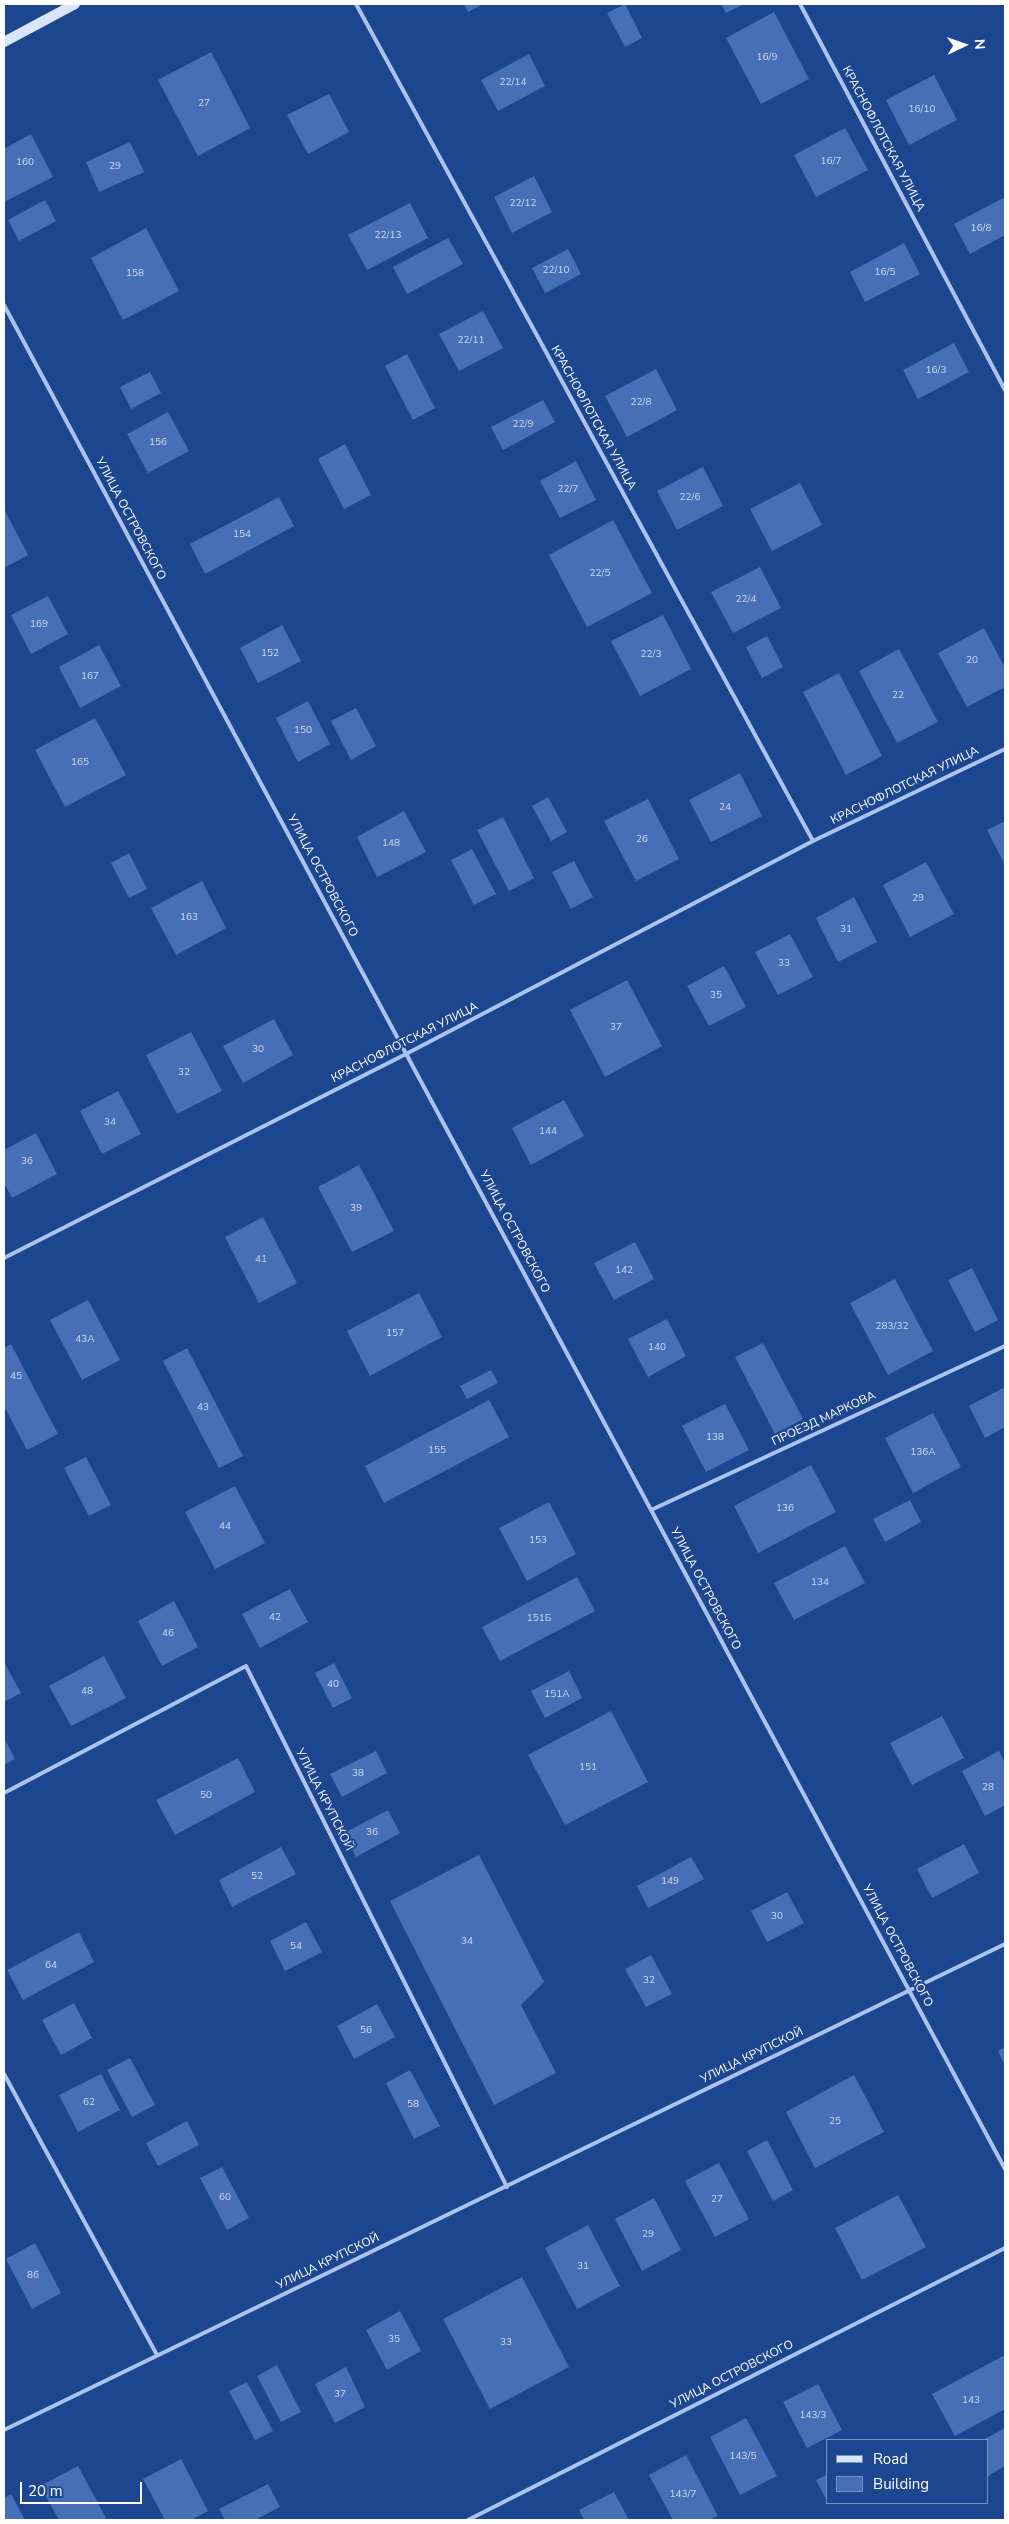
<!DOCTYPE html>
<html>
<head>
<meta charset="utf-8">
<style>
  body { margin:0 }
  #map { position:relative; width:1009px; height:2524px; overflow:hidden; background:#1d4690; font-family:"Nunito Sans",sans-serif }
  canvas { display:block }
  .frame { position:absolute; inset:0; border:5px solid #fff; pointer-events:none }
  .legend { position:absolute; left:826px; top:2439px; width:162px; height:65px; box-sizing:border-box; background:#1d4690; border:1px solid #7790bc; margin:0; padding:6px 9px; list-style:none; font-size:15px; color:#fff }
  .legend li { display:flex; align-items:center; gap:10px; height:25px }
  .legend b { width:25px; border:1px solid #7790bc }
  .north { position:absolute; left:939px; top:20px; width:50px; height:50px; -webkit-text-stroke:4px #1d4690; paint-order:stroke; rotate:87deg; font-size:14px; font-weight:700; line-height:20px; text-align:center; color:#fff }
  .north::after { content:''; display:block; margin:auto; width:18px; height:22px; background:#fff; clip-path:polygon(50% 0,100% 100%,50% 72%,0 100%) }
  .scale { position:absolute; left:20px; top:2482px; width:122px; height:22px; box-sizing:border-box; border:2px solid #fff; border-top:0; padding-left:6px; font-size:15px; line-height:18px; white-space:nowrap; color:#fff; -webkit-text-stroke:4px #1d4690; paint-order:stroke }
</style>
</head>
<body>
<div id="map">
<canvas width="1009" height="2524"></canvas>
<div class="frame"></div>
<ul class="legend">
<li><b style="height:6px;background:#d9e5fa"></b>Road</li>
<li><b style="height:14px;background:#466fb7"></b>Building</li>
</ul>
<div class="north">N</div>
<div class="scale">20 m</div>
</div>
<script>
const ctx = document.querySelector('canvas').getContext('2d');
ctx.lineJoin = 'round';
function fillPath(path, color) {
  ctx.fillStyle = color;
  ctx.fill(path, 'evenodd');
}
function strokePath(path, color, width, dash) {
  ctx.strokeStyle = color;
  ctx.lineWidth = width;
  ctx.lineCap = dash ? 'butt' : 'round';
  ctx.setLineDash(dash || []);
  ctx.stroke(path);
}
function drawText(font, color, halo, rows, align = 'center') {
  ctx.font = font + ' "Nunito Sans",sans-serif';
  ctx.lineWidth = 4;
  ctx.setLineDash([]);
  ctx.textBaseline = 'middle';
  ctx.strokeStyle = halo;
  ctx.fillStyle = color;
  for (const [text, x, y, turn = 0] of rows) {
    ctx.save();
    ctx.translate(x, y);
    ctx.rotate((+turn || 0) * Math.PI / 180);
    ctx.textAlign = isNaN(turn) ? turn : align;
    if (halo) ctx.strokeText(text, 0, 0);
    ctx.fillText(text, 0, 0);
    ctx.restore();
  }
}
fillPath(new Path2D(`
  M 464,4 L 484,4 L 468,12 Z
  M 625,4 L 642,38 L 625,47 L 607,13 Z
  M 721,4 L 744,4 L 726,13 Z
  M 774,12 L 809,79 L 761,104 L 726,38 Z
  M 211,52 L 250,128 L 198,156 L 158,80 Z
  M 529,54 L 545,86 L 498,111 L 481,80 Z
  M 934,75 L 957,120 L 909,145 L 886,100 Z
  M 329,94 L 349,132 L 308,154 L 287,115 Z
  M 845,128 L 868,170 L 816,197 L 794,155 Z
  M 31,134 L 53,177 L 4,202 L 4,149 Z
  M 130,142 L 144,172 L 99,192 L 86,162 Z
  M 534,176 L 552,212 L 512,233 L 494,197 Z
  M 1005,197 L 1005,235 L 970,254 L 954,224 Z
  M 45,200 L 56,221 L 19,241 L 8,220 Z
  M 410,203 L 428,238 L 367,270 L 348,235 Z
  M 146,228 L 179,291 L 123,320 L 91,258 Z
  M 448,238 L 463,264 L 407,294 L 393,267 Z
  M 904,243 L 920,274 L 865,302 L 850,272 Z
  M 568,249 L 581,274 L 545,293 L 532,268 Z
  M 483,311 L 503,348 L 459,371 L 439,334 Z
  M 954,343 L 969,372 L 918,399 L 903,370 Z
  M 407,354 L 435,408 L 413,420 L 385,366 Z
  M 656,369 L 677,410 L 627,437 L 605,396 Z
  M 150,372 L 161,393 L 131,409 L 120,387 Z
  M 543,400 L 555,422 L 503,450 L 491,427 Z
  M 168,412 L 189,451 L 148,473 L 127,434 Z
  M 345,444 L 371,495 L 344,509 L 318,459 Z
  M 576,461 L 596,500 L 560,518 L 540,481 Z
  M 703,467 L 723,506 L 677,530 L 657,491 Z
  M 800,483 L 822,525 L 772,551 L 750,509 Z
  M 279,497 L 294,526 L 205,574 L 190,544 Z
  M 4,509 L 28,555 L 4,568 Z
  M 613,520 L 652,593 L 587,627 L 549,555 Z
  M 760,567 L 781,608 L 733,633 L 711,592 Z
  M 48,596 L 68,634 L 31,654 L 11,615 Z
  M 663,615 L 691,669 L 640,696 L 611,641 Z
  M 282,625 L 301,661 L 258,683 L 240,648 Z
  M 984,628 L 1005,668 L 1005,687 L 967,707 L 938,653 Z
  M 767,636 L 783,667 L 762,678 L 746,647 Z
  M 99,645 L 121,686 L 80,708 L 59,667 Z
  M 899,649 L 938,722 L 897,743 L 859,671 Z
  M 839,673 L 882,756 L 846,775 L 803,692 Z
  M 308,701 L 330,744 L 298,762 L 276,718 Z
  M 356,708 L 376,746 L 351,760 L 331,721 Z
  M 95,718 L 126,775 L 65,807 L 35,750 Z
  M 740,773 L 762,816 L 711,842 L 689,800 Z
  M 548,797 L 567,832 L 551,841 L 532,806 Z
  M 648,799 L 679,859 L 636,881 L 604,821 Z
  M 404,811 L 426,852 L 377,877 L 357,837 Z
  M 503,817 L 534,878 L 509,891 L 477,830 Z
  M 1005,821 L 1005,865 L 987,830 Z
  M 472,849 L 496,894 L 474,905 L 451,860 Z
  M 129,853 L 147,889 L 129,898 L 111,863 Z
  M 574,861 L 593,897 L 571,909 L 552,872 Z
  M 926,862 L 954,914 L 910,937 L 883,885 Z
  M 202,881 L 226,928 L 176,955 L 151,908 Z
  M 854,897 L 877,942 L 838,962 L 816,918 Z
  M 790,934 L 813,977 L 778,995 L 755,952 Z
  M 724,966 L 746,1007 L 709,1026 L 687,986 Z
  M 627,980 L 662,1046 L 605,1077 L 570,1010 Z
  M 274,1019 L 293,1055 L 243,1083 L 223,1046 Z
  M 191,1032 L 222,1091 L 177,1114 L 146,1055 Z
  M 118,1091 L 141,1134 L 102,1154 L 80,1111 Z
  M 564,1100 L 584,1136 L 531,1165 L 512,1128 Z
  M 36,1133 L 57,1174 L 12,1198 L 4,1183 L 4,1150 Z
  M 359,1165 L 394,1231 L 352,1252 L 318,1187 Z
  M 263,1217 L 297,1283 L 259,1303 L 225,1237 Z
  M 635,1242 L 654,1279 L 614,1300 L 594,1263 Z
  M 972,1268 L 998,1320 L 975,1332 L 948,1280 Z
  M 895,1279 L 933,1351 L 888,1375 L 850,1303 Z
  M 419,1293 L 442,1337 L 370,1376 L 347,1331 Z
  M 88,1300 L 120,1360 L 82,1380 L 50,1320 Z
  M 667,1319 L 686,1356 L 648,1377 L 628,1339 Z
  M 763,1343 L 803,1419 L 775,1434 L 735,1357 Z
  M 11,1344 L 58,1434 L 27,1450 L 4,1406 L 4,1348 Z
  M 187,1348 L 243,1456 L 219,1468 L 163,1361 Z
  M 491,1370 L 498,1383 L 467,1399 L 460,1386 Z
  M 1005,1387 L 1005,1427 L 985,1438 L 969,1406 Z
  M 489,1400 L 509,1437 L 384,1503 L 365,1466 Z
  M 725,1404 L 749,1450 L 706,1472 L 682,1426 Z
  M 933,1413 L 961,1467 L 913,1493 L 885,1438 Z
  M 86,1457 L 111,1505 L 89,1516 L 64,1468 Z
  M 811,1465 L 836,1512 L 758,1553 L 734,1506 Z
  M 235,1486 L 265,1543 L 215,1569 L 185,1512 Z
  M 910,1500 L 921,1522 L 885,1542 L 873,1519 Z
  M 549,1502 L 576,1554 L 527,1581 L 499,1528 Z
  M 845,1546 L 865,1583 L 794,1620 L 774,1583 Z
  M 577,1577 L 595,1611 L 500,1661 L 482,1627 Z
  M 290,1589 L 308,1622 L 260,1648 L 242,1614 Z
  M 174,1601 L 198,1647 L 162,1666 L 138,1621 Z
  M 104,1656 L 126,1698 L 71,1726 L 49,1686 Z
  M 4,1662 L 21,1693 L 4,1702 Z
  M 334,1663 L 352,1698 L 333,1708 L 315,1673 Z
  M 569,1671 L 582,1698 L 545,1718 L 531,1691 Z
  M 611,1711 L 648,1782 L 565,1825 L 528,1755 Z
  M 942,1716 L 964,1758 L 912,1785 L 890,1743 Z
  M 4,1738 L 15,1759 L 4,1765 Z
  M 376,1751 L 387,1773 L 342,1797 L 330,1774 Z
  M 999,1751 L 1005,1763 L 1005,1805 L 985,1816 L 962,1771 Z
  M 238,1758 L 255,1792 L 175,1835 L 156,1800 Z
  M 388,1810 L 400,1833 L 356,1857 L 344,1833 Z
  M 964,1844 L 979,1873 L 932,1898 L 917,1869 Z
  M 281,1847 L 296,1874 L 232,1907 L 219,1880 Z
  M 479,1855 L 544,1982 L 521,2005 L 556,2073 L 494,2105 L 390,1901 Z
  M 691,1857 L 704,1879 L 648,1908 L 637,1886 Z
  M 787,1892 L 804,1923 L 767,1942 L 751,1911 Z
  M 306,1922 L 322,1952 L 285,1971 L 270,1941 Z
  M 79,1932 L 94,1962 L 23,2000 L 7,1970 Z
  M 651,1955 L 672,1994 L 646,2007 L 625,1969 Z
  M 74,2003 L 92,2038 L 61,2055 L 42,2020 Z
  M 377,2004 L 395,2037 L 354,2059 L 337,2026 Z
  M 1005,2047 L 1005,2066 L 998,2051 Z
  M 130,2058 L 155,2105 L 132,2117 L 107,2070 Z
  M 410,2070 L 440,2126 L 414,2139 L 386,2083 Z
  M 101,2074 L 120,2110 L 78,2132 L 59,2095 Z
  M 854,2075 L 884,2132 L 815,2168 L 786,2112 Z
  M 187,2121 L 199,2145 L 158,2166 L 146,2143 Z
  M 767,2140 L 793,2190 L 773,2201 L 747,2151 Z
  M 719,2163 L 749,2219 L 715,2237 L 685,2181 Z
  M 222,2167 L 249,2218 L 227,2230 L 200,2178 Z
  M 898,2195 L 926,2247 L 862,2280 L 835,2228 Z
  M 654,2198 L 681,2250 L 642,2271 L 615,2219 Z
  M 588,2225 L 620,2286 L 577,2309 L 545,2248 Z
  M 35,2243 L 61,2293 L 32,2309 L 6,2259 Z
  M 522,2277 L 569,2367 L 490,2409 L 443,2319 Z
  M 400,2311 L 421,2351 L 387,2370 L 366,2330 Z
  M 1005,2355 L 1005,2409 L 955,2436 L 932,2394 Z
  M 277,2365 L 301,2412 L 281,2422 L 257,2376 Z
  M 346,2367 L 365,2407 L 335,2423 L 315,2384 Z
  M 247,2382 L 273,2431 L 255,2440 L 229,2391 Z
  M 818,2384 L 842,2430 L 807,2448 L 783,2402 Z
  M 746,2418 L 777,2476 L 740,2495 L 710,2437 Z
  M 1005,2428 L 1005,2466 L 988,2476 L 988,2440 L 983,2440 Z
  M 686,2455 L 718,2516 L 709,2520 L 673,2520 L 649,2475 Z
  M 181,2459 L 208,2511 L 191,2520 L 165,2520 L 143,2479 Z
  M 78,2466 L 106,2518 L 102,2520 L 59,2520 L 40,2486 Z
  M 828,2474 L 828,2503 L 816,2480 Z
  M 268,2484 L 280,2507 L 255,2520 L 225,2520 L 219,2509 Z
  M 614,2492 L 629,2520 L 584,2520 L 579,2510 Z
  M 11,2494 L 25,2520 L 4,2520 L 4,2498 Z`), '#466fb7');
strokePath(new Path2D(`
  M 356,4 L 813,841
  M 800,4 L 1005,390
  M 4,305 L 1005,2169
  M 4,1258 L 406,1054 L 813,841 L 1005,749
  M 651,1510 L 1005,1346
  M 4,1793 L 246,1666 L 507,2187
  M 4,2074 L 157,2355
  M 4,2430 L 1005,1944
  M 468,2520 L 1005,2248`), '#acc4ed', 4);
strokePath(new Path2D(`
  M 4,42 L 75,4`), '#d9e5fa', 10);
drawText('10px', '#d1dbed', null, [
  ["16/9",767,58],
  ["22/14",513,83],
  ["27",204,104],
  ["16/10",922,110],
  ["16/7",831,162],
  ["160",25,163],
  ["29",115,167],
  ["22/12",523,204],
  ["16/8",981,229],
  ["22/13",388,236],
  ["22/10",556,271],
  ["16/5",885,273],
  ["158",135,274],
  ["22/11",471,341],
  ["16/3",936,371],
  ["22/8",641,403],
  ["22/9",523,425],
  ["156",158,443],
  ["22/7",568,490],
  ["22/6",690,498],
  ["154",242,535],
  ["22/5",600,574],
  ["22/4",746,600],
  ["169",39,625],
  ["152",270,654],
  ["22/3",651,655],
  ["20",972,661],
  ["167",90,677],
  ["22",898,696],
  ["150",303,731],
  ["165",80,763],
  ["24",725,808],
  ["26",642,840],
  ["148",391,844],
  ["29",918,899],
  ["163",189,918],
  ["31",846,930],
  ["33",784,964],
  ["35",716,996],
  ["37",616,1028],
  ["30",258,1050],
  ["32",184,1073],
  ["34",110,1123],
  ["144",548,1132],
  ["36",27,1162],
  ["39",356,1209],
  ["41",261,1260],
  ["142",624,1271],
  ["283/32",892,1327],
  ["157",395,1334],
  ["43А",85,1340],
  ["140",657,1348],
  ["45",16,1377],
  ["43",203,1408],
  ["138",715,1438],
  ["155",437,1451],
  ["136А",923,1453],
  ["136",785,1509],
  ["44",225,1527],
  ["153",538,1541],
  ["134",820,1583],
  ["42",275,1618],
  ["151Б",539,1619],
  ["46",168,1634],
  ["40",333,1685],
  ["48",87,1692],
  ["151А",557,1695],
  ["151",588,1768],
  ["38",358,1774],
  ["28",988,1788],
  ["50",206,1796],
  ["36",372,1833],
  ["52",257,1877],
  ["149",670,1882],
  ["30",777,1917],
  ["34",467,1942],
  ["54",296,1947],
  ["64",51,1966],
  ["32",649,1981],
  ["56",366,2031],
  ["62",89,2103],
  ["58",413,2105],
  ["25",835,2122],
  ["60",225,2198],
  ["27",717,2200],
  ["29",648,2235],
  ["31",583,2267],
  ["86",33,2276],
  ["35",394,2340],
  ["33",506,2343],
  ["37",340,2395],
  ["143",971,2401],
  ["143/3",813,2416],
  ["143/5",743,2457],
  ["143/7",683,2495]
]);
drawText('12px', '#fff', '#1d4690', [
  ["КРАСНОФЛОТСКАЯ УЛИЦА",883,139,62],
  ["КРАСНОФЛОТСКАЯ УЛИЦА",593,418,61],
  ["УЛИЦА ОСТРОВСКОГО",130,519,62],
  ["КРАСНОФЛОТСКАЯ УЛИЦА",905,786,-26],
  ["УЛИЦА ОСТРОВСКОГО",322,876,62],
  ["КРАСНОФЛОТСКАЯ УЛИЦА",405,1043,-27],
  ["УЛИЦА ОСТРОВСКОГО",514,1232,62],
  ["ПРОЕЗД МАРКОВА",824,1419,-25],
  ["УЛИЦА ОСТРОВСКОГО",705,1589,62],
  ["УЛИЦА КРУПСКОЙ",324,1800,63],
  ["УЛИЦА ОСТРОВСКОГО",897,1946,62],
  ["УЛИЦА КРУПСКОЙ",752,2056,-26],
  ["УЛИЦА КРУПСКОЙ",328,2262,-26],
  ["УЛИЦА ОСТРОВСКОГО",732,2375,-27]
]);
</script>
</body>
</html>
